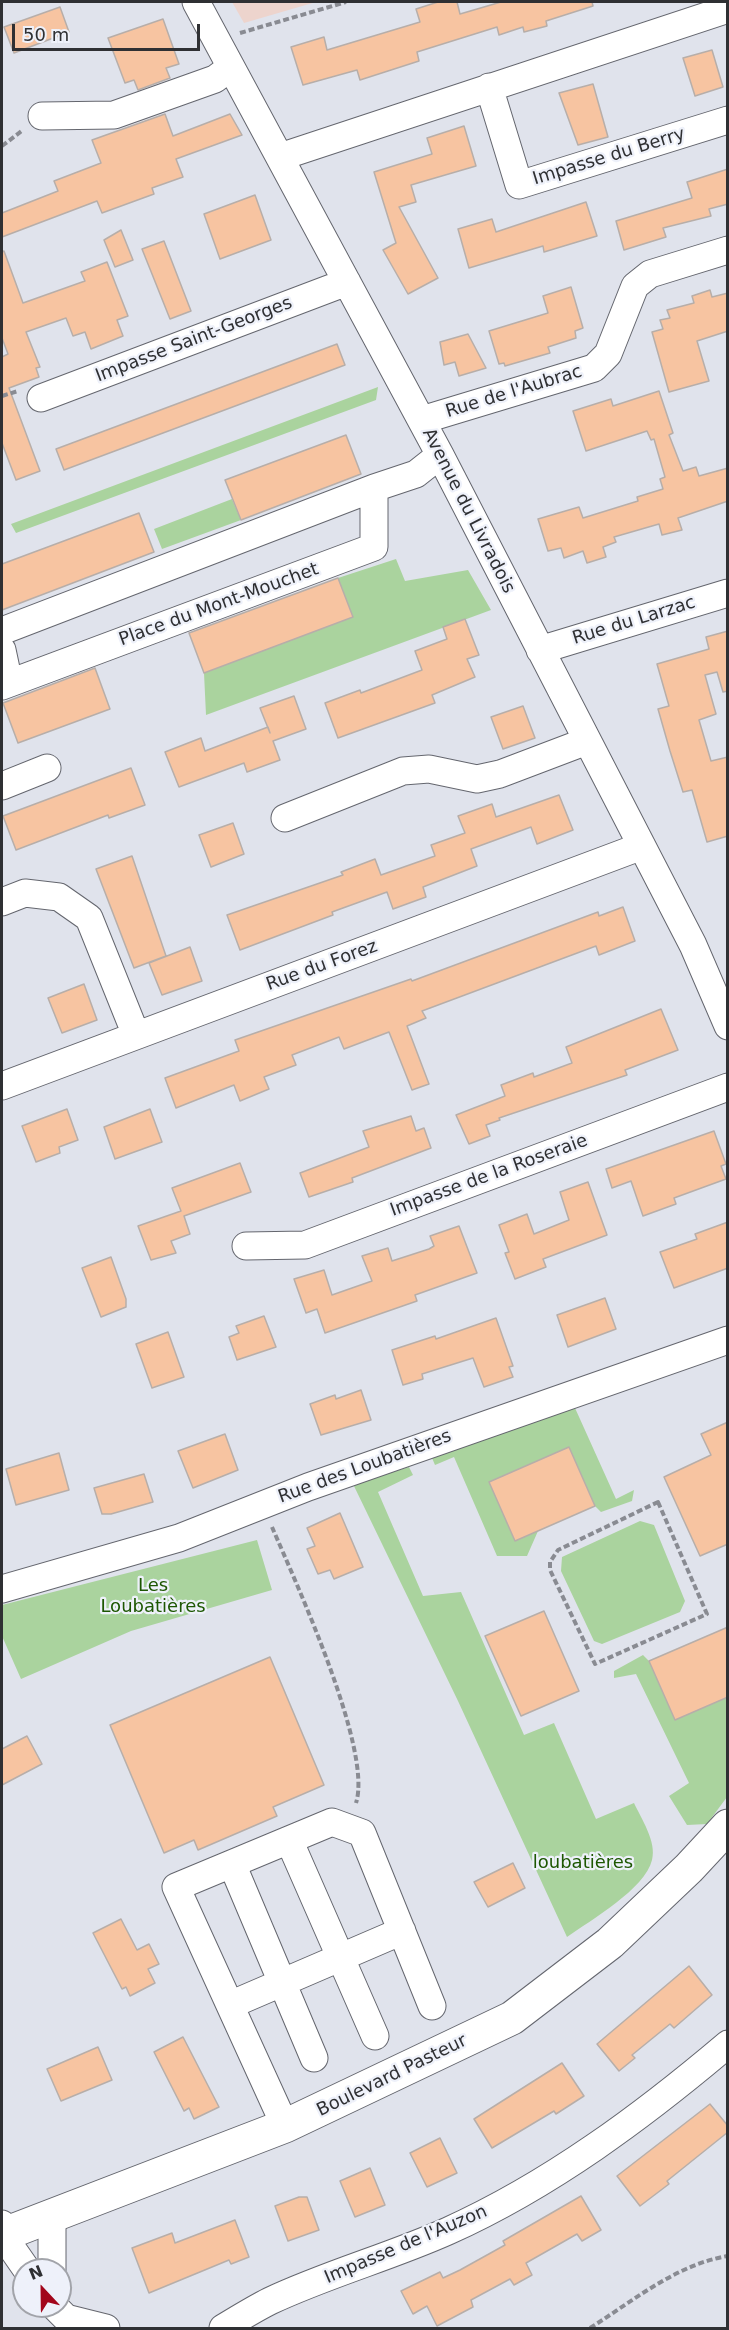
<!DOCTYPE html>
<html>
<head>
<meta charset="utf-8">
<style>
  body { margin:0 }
  #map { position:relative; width:729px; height:2330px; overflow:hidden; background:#e0e3ec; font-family:"DejaVu Sans",sans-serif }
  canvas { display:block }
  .frame { position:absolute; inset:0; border:3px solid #2f3033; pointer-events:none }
  .north { position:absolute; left:12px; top:2258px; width:60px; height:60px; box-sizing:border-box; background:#eef1fa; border:2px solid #a2a4aa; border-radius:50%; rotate:338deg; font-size:16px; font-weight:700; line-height:24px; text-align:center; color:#2f3033 }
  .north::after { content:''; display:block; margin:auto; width:21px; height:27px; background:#a2061b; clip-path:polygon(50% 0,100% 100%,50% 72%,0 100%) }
  .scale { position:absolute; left:12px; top:24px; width:188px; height:27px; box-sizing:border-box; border:3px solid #2f3033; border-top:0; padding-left:8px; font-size:18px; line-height:21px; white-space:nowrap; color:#2f3033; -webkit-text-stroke:4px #eef1fa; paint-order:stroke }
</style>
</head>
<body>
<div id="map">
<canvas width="729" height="2330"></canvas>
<div class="frame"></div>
<div class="north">N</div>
<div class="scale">50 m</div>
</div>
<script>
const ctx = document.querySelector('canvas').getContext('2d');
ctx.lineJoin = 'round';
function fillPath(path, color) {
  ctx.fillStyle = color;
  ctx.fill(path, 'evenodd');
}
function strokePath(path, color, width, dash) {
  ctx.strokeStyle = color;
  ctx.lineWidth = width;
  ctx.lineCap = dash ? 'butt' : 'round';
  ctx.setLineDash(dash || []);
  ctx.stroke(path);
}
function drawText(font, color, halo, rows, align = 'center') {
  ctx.font = font + ' "DejaVu Sans",sans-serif';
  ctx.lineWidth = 4.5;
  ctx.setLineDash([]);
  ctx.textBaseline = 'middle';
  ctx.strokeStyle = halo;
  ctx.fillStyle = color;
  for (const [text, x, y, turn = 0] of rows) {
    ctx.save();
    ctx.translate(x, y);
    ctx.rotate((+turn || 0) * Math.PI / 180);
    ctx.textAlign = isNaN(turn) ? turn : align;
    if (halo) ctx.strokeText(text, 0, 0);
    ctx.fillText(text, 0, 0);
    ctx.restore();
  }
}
fillPath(new Path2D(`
  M 232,2 L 316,2 L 244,23 Z`), '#edd4cd');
fillPath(new Path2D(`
  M 378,387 L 376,400 L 16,533 L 11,524 Z
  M 232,499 L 241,520 L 162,549 L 154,529 Z
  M 396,559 L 405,581 L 468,570 L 491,610 L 206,715 L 204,673 L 353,617 L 338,578 Z
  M 575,1408 L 616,1499 L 634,1490 L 632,1501 L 601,1512 L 595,1506 L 569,1447 L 560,1451 L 490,1482 L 515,1541 L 538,1531 L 527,1556 L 497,1556 L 454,1457 L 435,1465 L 432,1458 Z
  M 409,1467 L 413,1475 L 378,1492 L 423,1596 L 461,1592 L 524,1735 L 554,1723 L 596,1819 L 634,1803 C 641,1818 657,1842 652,1860 C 645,1889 591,1920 567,1937 L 458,1701 L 353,1484 Z
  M 640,1521 L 654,1525 L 685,1601 L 680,1612 L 602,1644 L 594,1641 L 561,1571 L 562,1557 Z
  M 257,1540 L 272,1590 L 131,1631 L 21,1679 L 2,1636 L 2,1605 Z
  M 643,1655 L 649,1661 L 675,1720 L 727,1697 L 727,1797 L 707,1824 L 687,1825 L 669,1796 L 689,1783 L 636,1674 L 614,1678 L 614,1671 Z`), '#aad39e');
const building = new Path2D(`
  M 438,2 L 457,2 L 460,14 L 501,2 L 592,2 L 593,6 L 546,21 L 547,26 L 524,32 L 523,27 L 499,35 L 497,27 L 417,52 L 419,61 L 360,80 L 357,70 L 303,85 L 291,47 L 324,37 L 327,50 L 420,22 L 416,9 Z
  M 60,7 L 69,32 L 14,53 L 4,27 Z
  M 163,19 L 179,64 L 166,68 L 170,78 L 138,90 L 134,80 L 125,83 L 108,38 Z
  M 712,50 L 723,87 L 695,96 L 683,58 Z
  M 593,84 L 608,137 L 578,145 L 559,93 Z
  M 165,114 L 173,136 L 230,114 L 242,135 L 176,159 L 183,177 L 152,188 L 154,194 L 102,213 L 97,201 L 2,237 L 2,213 L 58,191 L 54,181 L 101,163 L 92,140 Z
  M 464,126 L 476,166 L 411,185 L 416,202 L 399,207 L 438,278 L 408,294 L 383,250 L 396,243 L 374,172 L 432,154 L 427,138 Z
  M 728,169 L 728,204 L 709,209 L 711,216 L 663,228 L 666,237 L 624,250 L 616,221 L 692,198 L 687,182 Z
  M 255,195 L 271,240 L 220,259 L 204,214 Z
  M 586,202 L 597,236 L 544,252 L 543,246 L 469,268 L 458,229 L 492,219 L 496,232 Z
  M 121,230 L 133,260 L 115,267 L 104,240 Z
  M 164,241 L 191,311 L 170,319 L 142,249 Z
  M 4,251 L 23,303 L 85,281 L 81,272 L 107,262 L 128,316 L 117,320 L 123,336 L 91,349 L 85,332 L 73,336 L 66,318 L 26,332 L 40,367 L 36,368 L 39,377 L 9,388 L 40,471 L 16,480 L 2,443 L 2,357 L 8,354 L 2,338 L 2,252 Z
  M 571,287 L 583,328 L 575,331 L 576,338 L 548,347 L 550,353 L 505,366 L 504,363 L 499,364 L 489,331 L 548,313 L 543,296 Z
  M 710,290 L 712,297 L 728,293 L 728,331 L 697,341 L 709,381 L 669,392 L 652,332 L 663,329 L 660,320 L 670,318 L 667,310 L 694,303 L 692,296 Z
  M 468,334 L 486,368 L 459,376 L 455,362 L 444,365 L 440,342 Z
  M 337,344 L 345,365 L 64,470 L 56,449 Z
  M 659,391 L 673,433 L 669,435 L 683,471 L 696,467 L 699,476 L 728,468 L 728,501 L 678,518 L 682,530 L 662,535 L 659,524 L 614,537 L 616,542 L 603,547 L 606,557 L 587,563 L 583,551 L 564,558 L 561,548 L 548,551 L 538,519 L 579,507 L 583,518 L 638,501 L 637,497 L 663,489 L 660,479 L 665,477 L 654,439 L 651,440 L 647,431 L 586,451 L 573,411 L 611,399 L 613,406 Z
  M 346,435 L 361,474 L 241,520 L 225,480 Z
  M 139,513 L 154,552 L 2,610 L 2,564 Z
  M 338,578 L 353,617 L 204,673 L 189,633 Z
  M 465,619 L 479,655 L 467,659 L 475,677 L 432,695 L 435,703 L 338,738 L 325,703 L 360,690 L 361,693 L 422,670 L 415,651 L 447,639 L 443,627 Z
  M 728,631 L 728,691 L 723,692 L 717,672 L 705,675 L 716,714 L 699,720 L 711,761 L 728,757 L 728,836 L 707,842 L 692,790 L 683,792 L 670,751 L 658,709 L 669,706 L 657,664 L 709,649 L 706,637 Z
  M 95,668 L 110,709 L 18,743 L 3,703 Z
  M 294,696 L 306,729 L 273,741 L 280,760 L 247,772 L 244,763 L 179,787 L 165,752 L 201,738 L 205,751 L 268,727 L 270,733 L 260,708 Z
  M 523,706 L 535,738 L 503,749 L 491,717 Z
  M 131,768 L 145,805 L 109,818 L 108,815 L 16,850 L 3,816 Z
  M 559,795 L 573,830 L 537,844 L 531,827 L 471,849 L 477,866 L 423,887 L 426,897 L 393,909 L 387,892 L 332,912 L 333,915 L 240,950 L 227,915 L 343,875 L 341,872 L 375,859 L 381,875 L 435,856 L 431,845 L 465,833 L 458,816 L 492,804 L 496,817 Z
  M 233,823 L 244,854 L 211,867 L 199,835 Z
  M 132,856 L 166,956 L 134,968 L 96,869 Z
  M 623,907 L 635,941 L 599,955 L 596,946 L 422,1011 L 426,1018 L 407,1026 L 429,1084 L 412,1090 L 389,1032 L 344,1049 L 339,1037 L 292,1055 L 296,1065 L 264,1077 L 269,1089 L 240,1101 L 234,1085 L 176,1108 L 165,1078 L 239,1051 L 235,1040 L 411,979 L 412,981 L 598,912 L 599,916 Z
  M 190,947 L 202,981 L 162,995 L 149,963 Z
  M 84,984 L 97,1020 L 62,1033 L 48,998 Z
  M 661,1009 L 678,1050 L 625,1070 L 627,1075 L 499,1118 L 500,1120 L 486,1125 L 490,1136 L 469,1144 L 456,1115 L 505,1096 L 501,1085 L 533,1073 L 534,1077 L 572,1063 L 566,1047 Z
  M 67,1109 L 78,1140 L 59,1147 L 60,1153 L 36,1162 L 22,1126 Z
  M 150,1109 L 162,1142 L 115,1159 L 104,1127 Z
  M 411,1116 L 416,1131 L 424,1128 L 431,1148 L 352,1178 L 353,1182 L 309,1197 L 300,1173 L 369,1147 L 363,1131 Z
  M 714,1131 L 726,1164 L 721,1166 L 726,1179 L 674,1198 L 676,1204 L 643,1216 L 631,1181 L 612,1188 L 606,1169 Z
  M 240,1163 L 251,1192 L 184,1216 L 190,1234 L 171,1241 L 176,1253 L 151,1260 L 138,1226 L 181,1211 L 172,1188 Z
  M 588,1182 L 607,1235 L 543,1259 L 546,1267 L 515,1279 L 505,1253 L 509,1252 L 499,1225 L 527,1214 L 534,1234 L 569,1220 L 560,1192 Z
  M 728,1222 L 728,1268 L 674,1288 L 660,1252 L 697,1239 L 695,1234 Z
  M 459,1226 L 477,1273 L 415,1295 L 417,1301 L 325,1333 L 317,1309 L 306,1313 L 294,1279 L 324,1270 L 332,1295 L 372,1281 L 362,1256 L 388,1248 L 392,1261 L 429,1249 L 434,1246 L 430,1236 Z
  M 111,1257 L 126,1299 L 126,1307 L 101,1317 L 82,1268 Z
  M 605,1298 L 616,1329 L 568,1347 L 557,1315 Z
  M 264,1316 L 276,1347 L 237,1360 L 229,1337 L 239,1333 L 236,1326 Z
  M 496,1318 L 513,1366 L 509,1367 L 513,1377 L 484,1387 L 473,1358 L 422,1374 L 423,1379 L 403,1385 L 392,1350 L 435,1336 L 436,1339 Z
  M 168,1332 L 184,1377 L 152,1388 L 136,1344 Z
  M 361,1390 L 371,1420 L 321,1435 L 310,1404 L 335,1395 L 336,1399 Z
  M 728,1422 L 728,1544 L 700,1556 L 664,1477 L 711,1455 L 701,1434 Z
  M 225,1434 L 238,1470 L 193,1488 L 178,1451 Z
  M 569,1447 L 595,1506 L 515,1541 L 489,1482 Z
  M 59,1453 L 69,1490 L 16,1505 L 6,1469 Z
  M 144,1474 L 153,1502 L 111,1514 L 102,1514 L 94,1488 Z
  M 340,1513 L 363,1567 L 334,1579 L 330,1570 L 318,1574 L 307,1549 L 315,1546 L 307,1528 Z
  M 544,1611 L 579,1691 L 521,1716 L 485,1636 Z
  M 728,1627 L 728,1697 L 675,1720 L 649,1661 Z
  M 270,1657 L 324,1785 L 273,1807 L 277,1816 L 198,1850 L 194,1840 L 164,1853 L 110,1725 Z
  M 27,1736 L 42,1764 L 2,1785 L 2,1749 Z
  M 513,1863 L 525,1888 L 488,1907 L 474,1882 Z
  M 121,1919 L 137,1950 L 149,1944 L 159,1964 L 148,1969 L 155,1983 L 130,1996 L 126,1987 L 122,1989 L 93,1933 Z
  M 689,1966 L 712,1995 L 674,2028 L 670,2024 L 632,2055 L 635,2058 L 619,2071 L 597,2044 Z
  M 183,2037 L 219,2107 L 194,2119 L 189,2108 L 184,2111 L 154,2052 Z
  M 98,2047 L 112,2080 L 61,2101 L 47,2069 Z
  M 562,2063 L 584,2096 L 556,2114 L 554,2111 L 492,2148 L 474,2119 Z
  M 710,2104 L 728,2126 L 728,2132 L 667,2181 L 669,2184 L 640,2206 L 617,2176 Z
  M 440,2138 L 457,2173 L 427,2187 L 410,2153 Z
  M 370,2168 L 385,2205 L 355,2217 L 340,2181 Z
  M 581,2196 L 601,2230 L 582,2241 L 577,2234 L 526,2263 L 532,2275 L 514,2285 L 510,2279 L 471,2300 L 473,2307 L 437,2326 L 427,2306 L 413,2314 L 401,2291 L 440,2272 L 443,2278 L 460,2270 L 505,2245 L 503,2241 Z
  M 299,2197 L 307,2197 L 319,2230 L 288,2241 L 275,2206 Z
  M 235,2220 L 249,2257 L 231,2264 L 229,2260 L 149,2293 L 132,2248 L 172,2233 L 175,2243 Z`);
fillPath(building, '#f7c4a1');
strokePath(building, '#b7aea9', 1.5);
const minor = new Path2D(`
  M 196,2 L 440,455 L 693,945 L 728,1026
  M 489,87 L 519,185 L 728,120
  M 42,116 L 114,115 L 215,79 L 231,67
  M 280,157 L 728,9
  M 41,398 L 347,282
  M 422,420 L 594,368 L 608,354 L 635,286 L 650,274 L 728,250
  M 374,488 L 416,474 L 440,455
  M 2,631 L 374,488 L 374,547 L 2,686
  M 2,650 L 9,683
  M 540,650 L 728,593
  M 2,786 L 47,768
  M 285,818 L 403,771 L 429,769 L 477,779 L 500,774 L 587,741
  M 2,902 L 25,893 L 59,897 L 89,918 L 136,1035
  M 2,1086 L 642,846
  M 246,1246 L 305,1245 L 728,1087
  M 2,1589 L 179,1538 L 308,1487 L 728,1340
  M 289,1840 L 375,2036
  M 232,1864 L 314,2058
  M 230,2005 L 402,1931
  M 285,2126 L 176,1887 L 332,1822 L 362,1833 L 432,2006
  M 2,2224 L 11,2247 L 27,2270
  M 52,2270 L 52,2216
  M 54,2306 L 66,2318 L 106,2328
  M 223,2328 C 238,2319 254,2309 270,2301 C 327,2274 390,2257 448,2231 C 550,2185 643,2116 728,2044`);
const major = new Path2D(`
  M 2,2235 L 285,2126 L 512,2018 L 610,1943 L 689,1868 L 728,1826`);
strokePath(minor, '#64666e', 29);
strokePath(major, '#64666e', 35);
strokePath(new Path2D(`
  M 240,33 L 346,2
  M 2,146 L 23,130
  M 2,396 L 18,391
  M 658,1502 L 707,1614 L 595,1664 L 550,1570 L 550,1562 L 558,1550 Z
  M 272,1527 C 296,1583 373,1750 356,1803
  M 590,2328 C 633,2301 677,2264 728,2256`), '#898b92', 4, [6, 3]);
strokePath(minor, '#fff', 27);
strokePath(major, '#fff', 33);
drawText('18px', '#2f3033', '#eef1fa', [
  ["Impasse du Berry",609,157,-17],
  ["Impasse Saint-Georges",194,340,-21],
  ["Rue de l'Aubrac",514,392,-17],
  ["Avenue du Livradois",468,511,63],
  ["Place du Mont-Mouchet",219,605,-20],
  ["Rue du Larzac",634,621,-17],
  ["Rue du Forez",322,966,-20],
  ["Impasse de la Roseraie",489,1176,-20],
  ["Rue des Loubatières",365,1467,-20],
  ["Boulevard Pasteur",392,2076,-26],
  ["Impasse de l'Auzon",406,2245,-23]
]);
drawText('18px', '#1d5702', '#eef1fa', [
  ["Les",153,1586],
  ["Loubatières",153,1607],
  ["loubatières",583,1863]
]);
</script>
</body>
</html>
